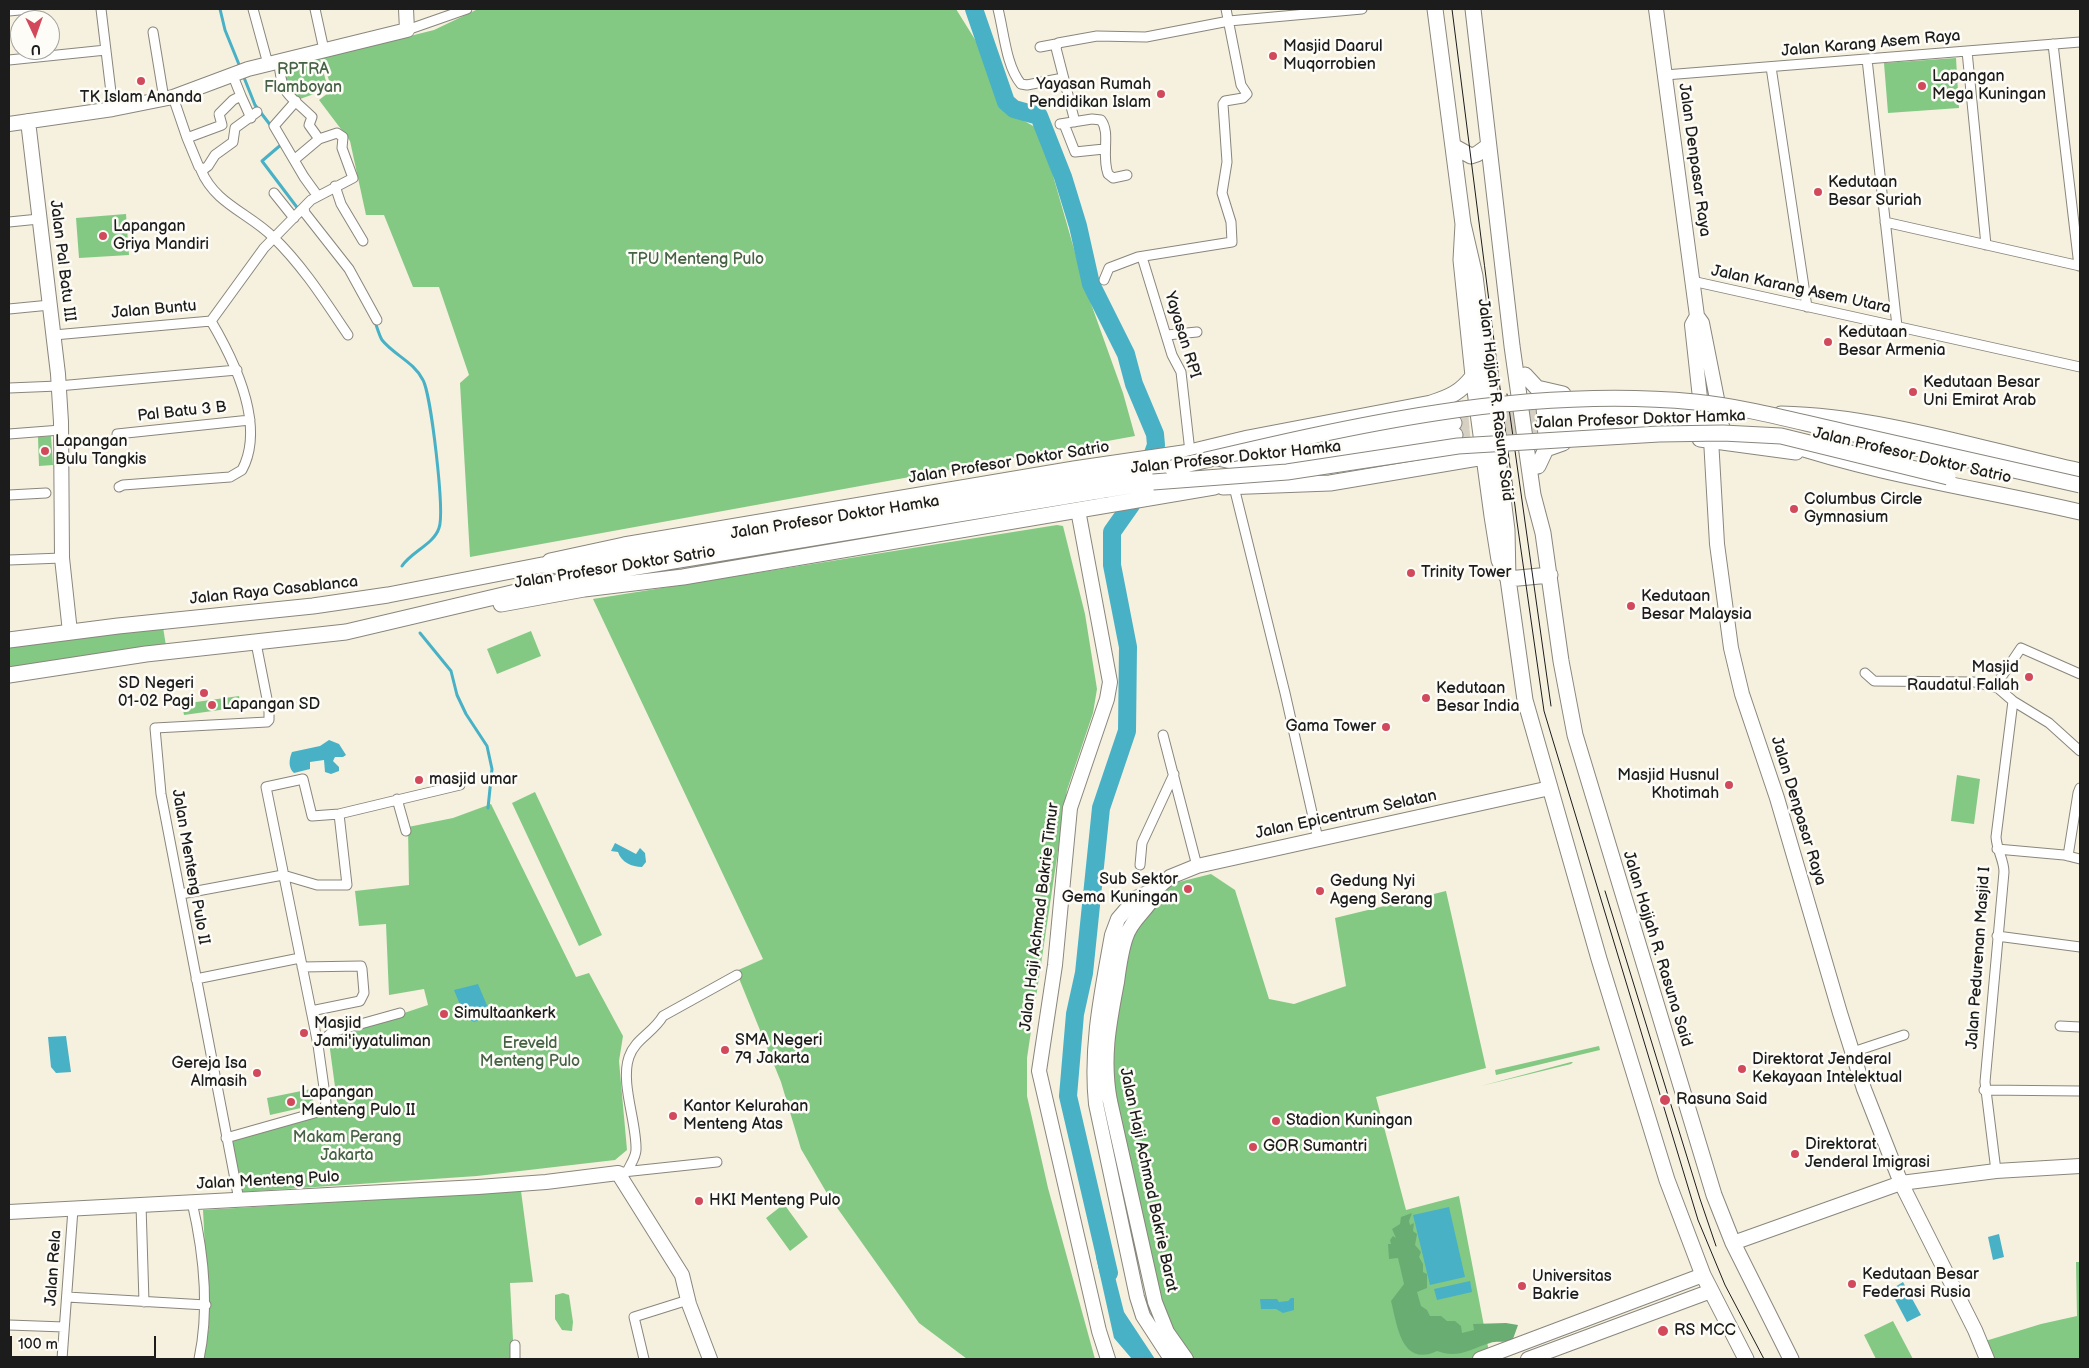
<!DOCTYPE html>
<html>
<head>
<meta charset="utf-8">
<style>
  body { margin:0 }
  #map { position:relative; width:2089px; height:1368px; overflow:hidden; background:#f6f0de; font-family:"Balsamiq Sans",sans-serif }
  canvas { display:block }
  .frame { position:absolute; inset:0; border:10px solid #1c1c1c; pointer-events:none }
  .north { position:absolute; left:10px; top:10px; width:50px; height:50px; box-sizing:border-box; background:#fdfcf7; border:1px solid #a3a29f; border-radius:50%; rotate:177deg; font-size:14px; font-weight:700; line-height:20px; text-align:center; color:#1c1c1c }
  .north::after { content:''; display:block; margin:auto; width:18px; height:22px; background:#d1495b; clip-path:polygon(50% 0,100% 100%,50% 72%,0 100%) }
  .scale { position:absolute; left:10px; top:1336px; width:146px; height:22px; box-sizing:border-box; border:2px solid #1c1c1c; border-top:0; padding-left:6px; font-size:15px; line-height:18px; white-space:nowrap; color:#1c1c1c; -webkit-text-stroke:4px #fdfcf7; paint-order:stroke }
</style>
</head>
<body>
<div id="map">
<canvas width="2089" height="1368"></canvas>
<div class="frame"></div>
<div class="north">U</div>
<div class="scale">100 m</div>
</div>
<script>
const ctx = document.querySelector('canvas').getContext('2d');
ctx.lineJoin = 'round';
function fillPath(path, color) {
  ctx.fillStyle = color;
  ctx.fill(path, 'evenodd');
}
function strokePath(path, color, width, dash) {
  ctx.strokeStyle = color;
  ctx.lineWidth = width;
  ctx.lineCap = dash ? 'butt' : 'round';
  ctx.setLineDash(dash || []);
  ctx.stroke(path);
}
function drawText(font, color, halo, rows, align = 'center') {
  ctx.font = font + ' "Balsamiq Sans",sans-serif';
  ctx.lineWidth = 5;
  ctx.setLineDash([]);
  ctx.textBaseline = 'middle';
  ctx.strokeStyle = halo;
  ctx.fillStyle = color;
  for (const [text, x, y, turn = 0] of rows) {
    ctx.save();
    ctx.translate(x, y);
    ctx.rotate((+turn || 0) * Math.PI / 180);
    ctx.textAlign = isNaN(turn) ? turn : align;
    if (halo) ctx.strokeText(text, 0, 0);
    ctx.fillText(text, 0, 0);
    ctx.restore();
  }
}
fillPath(new Path2D(`
  M 478,9 L 956,9 L 984,54 L 1002,108 L 1040,130 L 1084,284 L 1123,393 L 1135,436 L 470,557 L 460,383 L 469,375 L 439,287 L 413,287 L 384,215 L 366,215 L 350,141 L 319,100 L 332,90 L 322,58 L 434,30 Z
  M 1956,58 L 1959,108 L 1888,113 L 1884,63 Z
  M 320,59 L 328,89 L 300,99 L 284,87 L 282,66 Z
  M 126,214 L 129,255 L 79,258 L 76,218 Z
  M 51,436 L 53,465 L 39,466 L 38,437 Z
  M 1057,525 L 1063,526 L 1085,614 L 1097,689 L 1093,713 L 1067,790 L 1027,1058 L 1027,1096 L 1048,1188 L 1095,1359 L 967,1359 L 919,1323 L 828,1195 L 801,1149 L 781,1082 L 736,971 L 763,959 L 593,599 Z
  M 162,621 L 167,652 L 9,675 L 9,640 Z
  M 531,631 L 541,656 L 497,674 L 487,649 Z
  M 239,696 L 241,707 L 184,715 L 182,704 Z
  M 1957,775 L 1980,779 L 1974,824 L 1951,821 Z
  M 535,792 L 602,935 L 579,946 L 512,803 Z
  M 491,804 L 576,977 L 589,973 L 623,1036 L 619,1061 L 627,1150 L 615,1160 L 477,1176 L 242,1192 L 232,1141 L 338,1109 L 329,1042 L 335,1036 L 428,1005 L 424,989 L 389,995 L 386,924 L 359,926 L 355,891 L 409,885 L 408,827 L 453,818 Z
  M 1211,874 L 1235,890 L 1269,999 L 1294,1004 L 1346,986 L 1335,918 L 1446,891 L 1486,1068 L 1376,1097 L 1406,1210 L 1459,1196 L 1489,1352 L 1469,1359 L 1189,1359 L 1157,1323 L 1102,1084 L 1117,939 L 1136,914 L 1171,884 Z
  M 1599,1046 L 1600,1050 L 1496,1075 L 1495,1070 Z
  M 1571,1062 L 1573,1062 L 1571,1064 L 1481,1086 Z
  M 311,1089 L 314,1105 L 270,1115 L 267,1098 Z
  M 521,1191 L 533,1282 L 510,1283 L 514,1359 L 200,1359 L 209,1328 L 203,1210 Z
  M 784,1204 L 808,1237 L 790,1251 L 766,1218 Z
  M 2076,1262 L 2080,1262 L 2080,1359 L 1990,1359 L 1982,1342 L 2041,1324 L 2077,1316 Z
  M 563,1293 L 569,1295 L 573,1322 L 572,1331 L 562,1330 L 555,1319 L 555,1295 Z
  M 1893,1321 L 1913,1359 L 1876,1359 L 1864,1335 Z`), '#83c984');
fillPath(new Path2D(`
  M 1412,1213 L 1409,1221 L 1410,1225 L 1414,1223 L 1413,1231 L 1417,1234 L 1415,1245 L 1421,1252 L 1419,1257 L 1423,1264 L 1423,1272 L 1427,1274 L 1427,1288 L 1417,1292 L 1421,1306 L 1427,1310 L 1430,1316 L 1441,1316 L 1447,1321 L 1455,1321 L 1461,1326 L 1462,1333 L 1474,1330 L 1473,1324 L 1506,1323 L 1518,1325 L 1513,1339 C 1505,1344 1498,1340 1490,1343 C 1470,1349 1458,1359 1437,1351 C 1401,1368 1397,1324 1391,1301 L 1404,1284 L 1398,1258 L 1389,1259 L 1388,1244 L 1391,1244 L 1390,1240 L 1393,1236 L 1396,1238 L 1392,1229 L 1400,1224 L 1401,1217 Z`), '#6aad72');
fillPath(new Path2D(`
  M 329,740 L 339,744 L 346,755 L 343,757 L 335,757 L 333,761 L 339,767 L 339,771 L 331,774 L 325,772 L 324,760 L 310,762 L 310,769 L 294,773 C 288,768 289,759 292,752 L 320,746 Z
  M 615,843 L 636,854 L 640,848 L 645,853 L 646,862 L 642,867 C 632,867 621,862 618,852 L 611,851 Z
  M 478,984 L 491,1015 L 474,1022 L 465,1017 L 454,990 Z
  M 66,1036 L 71,1072 L 56,1073 L 51,1067 L 48,1037 Z
  M 1449,1207 L 1465,1277 L 1430,1285 L 1413,1215 Z
  M 1999,1234 L 2004,1257 L 1993,1260 L 1988,1237 Z
  M 1107,1245 L 1124,1312 L 1155,1359 L 1132,1359 L 1114,1338 L 1096,1257 Z
  M 1470,1281 L 1472,1292 L 1437,1300 L 1434,1289 Z
  M 1903,1282 L 1921,1315 L 1907,1322 L 1890,1290 Z
  M 1291,1298 L 1294,1298 L 1294,1310 L 1283,1313 L 1276,1309 L 1261,1309 L 1260,1299 L 1277,1299 L 1279,1302 L 1288,1301 Z`), '#48b1c6');
strokePath(new Path2D(`
  M 220,9 L 225,30 L 240,67
  M 243,75 L 255,105 L 271,126
  M 283,143 L 262,161 L 299,210
  M 375,322 C 377,327 379,335 382,340 C 394,355 414,362 423,380 C 431,395 445,512 439,528 C 434,544 411,552 402,566
  M 420,633 L 451,671 L 457,695 L 466,714 L 487,746 L 492,769 L 488,808`), '#48b1c6', 3);
strokePath(new Path2D(`
  M 974,9 L 1006,102 L 1014,109 L 1039,116 L 1063,177 L 1078,226 L 1091,284 L 1126,354 L 1134,384 L 1155,434 L 1156,445 L 1152,456
  M 1109,1273 L 1068,1096 L 1075,1014 L 1084,973 L 1101,808 L 1127,731 L 1128,647 L 1112,565 L 1112,532 L 1131,505`), '#48b1c6', 18);
strokePath(new Path2D(`
  M 1454,423 L 1557,413
  M 1455,435 L 1558,426`), '#d5d0c1', 15, [15, 8]);
const street = new Path2D(`
  M 101,9 L 113,109
  M 253,9 L 268,64
  M 315,9 L 324,50
  M 998,9 C 1004,32 1006,66 1021,84 L 1027,85 L 1063,78
  M 9,11 L 30,9
  M 407,30 L 467,9
  M 153,32 L 164,99
  M 2053,44 L 2079,266
  M 1040,47 L 1056,44
  M 1967,51 L 1986,245
  M 1867,59 L 1897,326
  M 9,60 L 106,50
  M 1771,67 L 1807,307
  M 1665,75 L 2080,42
  M 241,96 L 251,118
  M 173,97 L 187,138 L 222,125 L 219,114 L 233,100 L 241,96 L 233,76
  M 296,101 L 274,126 L 304,177 L 317,195
  M 1075,122 L 1056,48 L 1058,43 L 1097,36 L 1146,37 L 1229,21 L 1362,9
  M 1060,124 L 1092,119 L 1101,120 C 1111,133 1101,155 1108,174 L 1113,178 L 1127,175
  M 1064,124 L 1075,152 L 1104,149
  M 187,138 L 199,167 L 204,169 L 208,166 L 215,155 L 233,142 L 235,128 L 257,112
  M 294,160 L 319,139
  M 201,170 C 215,204 249,213 273,237 C 303,266 325,301 348,335
  M 335,186 L 341,204 L 363,241
  M 274,193 L 294,218
  M 304,208 L 305,213 L 349,269 L 377,320
  M 9,222 L 39,219
  M 1885,222 L 2080,266
  M 1142,257 L 1172,355 L 1181,372 L 1190,452
  M 1104,280 L 1109,268 L 1138,257 L 1232,242 L 1231,222 L 1222,193 L 1227,162 L 1223,104 L 1225,101 L 1243,98 L 1247,94 L 1241,85 L 1226,9
  M 1692,281 L 2080,367
  M 9,309 L 50,305
  M 211,321 L 264,248 L 311,200 L 353,178 L 342,148 L 343,137 L 337,133 L 319,139 L 309,125 L 312,117 C 289,94 281,96 279,61
  M 54,335 L 211,321 C 234,360 266,425 242,470 L 230,477 L 123,485 L 119,487
  M 1167,335 L 1197,332
  M 9,388 L 58,386 L 237,370
  M 9,434 L 61,430
  M 117,434 L 250,420
  M 1234,487 L 1285,693 L 1318,839
  M 9,495 L 46,493
  M 9,560 L 62,558
  M 1865,673 L 1874,681 L 1974,682 L 1998,688
  M 1998,688 L 1998,682 L 2021,648 L 2080,674
  M 1998,688 L 2013,701 L 2049,723 L 2080,751
  M 1163,735 L 1197,866
  M 397,799 L 406,831
  M 1997,849 L 2064,855 L 2080,859
  M 2068,856 L 2078,793 L 2080,788
  M 1140,865 L 1142,843 L 1174,774
  M 181,894 L 283,875 L 317,885 L 347,885 L 339,814
  M 1997,936 L 2080,947
  M 302,967 L 361,966 L 362,969 L 364,993 L 360,1001 L 311,1011
  M 196,979 L 300,958
  M 2060,1026 L 2080,1027
  M 318,1045 L 332,1032 L 400,1013
  M 1853,1052 L 1904,1035
  M 1984,1090 L 2080,1091
  M 226,1138 L 318,1112 L 325,1107 L 326,1102 L 318,1045 L 266,787 L 303,779 L 312,816 L 339,814 L 460,785
  M 1996,1171 L 1985,1082 L 2004,872 C 2004,860 1997,851 1996,837 L 2013,701
  M 623,1172 L 717,1162
  M 627,1172 C 630,1165 636,1157 636,1150 C 637,1123 620,1083 629,1057 C 635,1039 653,1033 663,1016 L 737,975
  M 239,1200 L 161,794 L 155,728 L 267,722 L 269,720 L 269,709 L 256,643
  M 192,1202 C 204,1254 210,1307 199,1359
  M 141,1205 L 144,1302
  M 67,1297 L 206,1305
  M 9,1325 L 64,1327
  M 515,1345 L 515,1359
  M 62,1359 L 73,1209
  M 644,1359 L 634,1317 L 688,1300`);
const secondary = new Path2D(`
  M 1656,9 L 1697,316 L 1702,323 L 1717,399
  M 28,121 L 58,374 L 61,422 L 62,558 L 70,632
  M 9,124 L 113,109 L 173,97 L 248,69 L 407,30 L 406,9
  M 1697,316 L 1692,325 L 1700,398
  M 1711,439 L 1717,544 L 1731,648 L 1742,694 L 1777,798 L 1840,1013 L 1864,1089 L 1901,1183 L 1975,1330 L 1987,1359
  M 1078,510 L 1110,682 L 1107,699 L 1070,808 L 1055,965 L 1039,1071 L 1099,1331 L 1108,1359
  M 1156,889 C 1152,908 1132,917 1126,937 C 1121,951 1119,967 1117,982 C 1109,1024 1102,1059 1110,1101 L 1155,1302 L 1167,1332 L 1186,1359
  M 9,1212 L 478,1187 L 546,1182 L 618,1173 L 682,1275 L 689,1304 L 710,1359
  M 1733,1243 L 1901,1183 L 1996,1171 L 2080,1166
  M 1171,1359 L 1143,1316 L 1137,1297 L 1096,1104 C 1090,1046 1102,991 1112,935 L 1118,919 L 1136,898 L 1156,889 L 1170,877 L 1197,866 L 1550,788
  M 1480,1359 L 1703,1275
  M 1528,1359 L 1711,1291`);
const primary = new Path2D(`
  M 1435,9 L 1463,224 L 1475,276 L 1507,530 L 1508,579 L 1550,575
  M 1473,9 L 1512,346 L 1533,495 L 1543,533 L 1561,661 L 1575,735 L 1714,1195 L 1733,1243 L 1791,1359
  M 1453,146 L 1471,156 L 1477,154 L 1488,146
  M 1463,224 L 1461,260 L 1473,376 L 1492,516 L 1499,560 L 1508,579 L 1525,700 L 1599,959 L 1667,1180 L 1703,1275 L 1746,1359
  M 1525,375 L 1537,388 L 1563,394
  M 1559,396 L 1544,406 L 1546,437 L 1553,442 L 1560,443
  M 1557,413 L 1738,413
  M 1781,414 C 1879,416 1984,450 2080,471
  M 1558,426 L 1687,424 L 1722,427
  M 1700,439 L 1796,452
  M 1785,443 C 1880,475 1982,489 2080,512
  M 1194,451 L 1248,438 L 1431,403 C 1450,397 1461,392 1473,376
  M 1538,466 L 1546,449 L 1563,443
  M 1265,468 L 1455,435
  M 1223,487 L 1330,483 L 1484,457
  M 550,561 L 624,545 L 1074,469 L 1190,452 L 1236,462 L 1454,423
  M 501,604 L 584,589 L 683,577 L 1214,487 L 1239,477
  M 9,640 L 118,626 L 313,606 L 388,595 L 542,565 L 571,566 L 1172,468
  M 9,675 L 146,654 L 346,632 L 588,575 L 1153,482`);
strokePath(street, '#89867d', 11);
strokePath(secondary, '#89867d', 16);
strokePath(primary, '#89867d', 17);
strokePath(street, '#fff', 9);
strokePath(secondary, '#fff', 14);
strokePath(primary, '#fff', 15);
strokePath(new Path2D(`
  M 1452,9 L 1517,522 L 1544,711 L 1698,1220 L 1725,1285 L 1764,1359
  M 1507,394 L 1551,706
  M 1605,891 L 1700,1199 L 1716,1246`), '#1c1c1c', 1);
const primaryBridge = new Path2D(`
  M 1172,468 C 1342,428 1518,385 1695,402 C 1745,407 1795,421 1845,432 C 1923,450 2002,467 2080,485
  M 1153,482 L 1287,472 L 1458,446 L 1659,434 L 1723,433 L 1781,436 L 1948,477`);
strokePath(primaryBridge, '#89867d', 17, []);
strokePath(primaryBridge, '#fff', 15);
for (const [x, y, r, color] of [
  [1273,56,5,"#d1495b"],
  [141,81,5,"#d1495b"],
  [1922,86,5,"#d1495b"],
  [1161,94,5,"#d1495b"],
  [1818,192,5,"#d1495b"],
  [103,236,5,"#d1495b"],
  [1828,342,5,"#d1495b"],
  [1913,392,5,"#d1495b"],
  [45,451,5,"#d1495b"],
  [1794,509,5,"#d1495b"],
  [1411,573,5,"#d1495b"],
  [1631,606,5,"#d1495b"],
  [2029,677,5,"#d1495b"],
  [204,693,5,"#d1495b"],
  [1426,698,5,"#d1495b"],
  [212,705,5,"#d1495b"],
  [1386,727,5,"#d1495b"],
  [419,780,5,"#d1495b"],
  [1729,785,5,"#d1495b"],
  [1188,889,5,"#d1495b"],
  [1320,891,5,"#d1495b"],
  [444,1014,5,"#d1495b"],
  [304,1033,5,"#d1495b"],
  [725,1050,5,"#d1495b"],
  [1742,1069,5,"#d1495b"],
  [257,1073,5,"#d1495b"],
  [1665,1100,6,"#d1495b"],
  [291,1102,5,"#d1495b"],
  [673,1116,5,"#d1495b"],
  [1276,1121,5,"#d1495b"],
  [1253,1147,5,"#d1495b"],
  [1795,1154,5,"#d1495b"],
  [699,1201,5,"#d1495b"],
  [1852,1284,5,"#d1495b"],
  [1522,1286,5,"#d1495b"],
  [1663,1331,6,"#d1495b"]
]) {
  const dot = new Path2D();
  dot.arc(x, y, r, 0, 2 * Math.PI);
  ctx.fillStyle = color;
  ctx.fill(dot);
  strokePath(dot, '#fdfcf7', 2);
}
drawText('16px', '#1c1c1c', '#fdfcf7', [
  ["Jalan Karang Asem Raya",1871,44,-5],
  ["Jalan Denpasar Raya",1694,160,82],
  ["Jalan Pal Batu III",62,261,83],
  ["Jalan Karang Asem Utara",1801,290,12],
  ["Jalan Buntu",154,310,-5],
  ["Yayasan RPI",1182,335,73],
  ["Jalan Hajjah R. Rasuna Said",1495,400,83],
  ["Pal Batu 3 B",182,412,-6],
  ["Jalan Profesor Doktor Hamka",1640,420,-2],
  ["Jalan Profesor Doktor Satrio",1912,456,13],
  ["Jalan Profesor Doktor Hamka",1236,458,-6],
  ["Jalan Profesor Doktor Satrio",1009,463,-9],
  ["Jalan Profesor Doktor Hamka",835,518,-9],
  ["Jalan Profesor Doktor Satrio",615,568,-9],
  ["Jalan Raya Casablanca",274,591,-6],
  ["Jalan Denpasar Raya",1798,811,73],
  ["Jalan Epicentrum Selatan",1346,815,-12],
  ["Jalan Menteng Pulo II",190,867,80],
  ["Jalan Haji Achmad Bakrie Timur",1040,917,-83],
  ["Jalan Hajjah R. Rasuna Said",1657,949,73],
  ["Jalan Pedurenan Masjid I",1979,958,-86],
  ["Jalan Haji Achmad Bakrie Barat",1148,1180,78],
  ["Jalan Menteng Pulo",268,1181,-3],
  ["Jalan Rela",54,1268,-86]
]);
drawText('16px', '#1c1c1c', '#fdfcf7', [
  ["Masjid Daarul",1283,47],
  ["Muqorrobien",1283,65],
  ["Lapangan",1932,77],
  ["Mega Kuningan",1932,95],
  ["Yayasan Rumah",1151,85,"right"],
  ["Pendidikan Islam",1151,103,"right"],
  ["TK Islam Ananda",141,98,"center"],
  ["Kedutaan",1828,183],
  ["Besar Suriah",1828,201],
  ["Lapangan",113,227],
  ["Griya Mandiri",113,245],
  ["Kedutaan",1838,333],
  ["Besar Armenia",1838,351],
  ["Kedutaan Besar",1923,383],
  ["Uni Emirat Arab",1923,401],
  ["Lapangan",55,442],
  ["Bulu Tangkis",55,460],
  ["Columbus Circle",1804,500],
  ["Gymnasium",1804,518],
  ["Trinity Tower",1421,573],
  ["Kedutaan",1641,597],
  ["Besar Malaysia",1641,615],
  ["Masjid",2019,668,"right"],
  ["Raudatul Fallah",2019,686,"right"],
  ["SD Negeri",194,684,"right"],
  ["01-02 Pagi",194,702,"right"],
  ["Kedutaan",1436,689],
  ["Besar India",1436,707],
  ["Lapangan SD",222,705],
  ["Gama Tower",1376,727,"right"],
  ["Masjid Husnul",1719,776,"right"],
  ["Khotimah",1719,794,"right"],
  ["masjid umar",429,780],
  ["Sub Sektor",1178,880,"right"],
  ["Gema Kuningan",1178,898,"right"],
  ["Gedung Nyi",1330,882],
  ["Ageng Serang",1330,900],
  ["Simultaankerk",454,1014],
  ["Masjid",314,1024],
  ["Jami'iyyatuliman",314,1042],
  ["SMA Negeri",735,1041],
  ["79 Jakarta",735,1059],
  ["Direktorat Jenderal",1752,1060],
  ["Kekayaan Intelektual",1752,1078],
  ["Gereja Isa",247,1064,"right"],
  ["Almasih",247,1082,"right"],
  ["Lapangan",301,1093],
  ["Menteng Pulo II",301,1111],
  ["Rasuna Said",1676,1100],
  ["Kantor Kelurahan",683,1107],
  ["Menteng Atas",683,1125],
  ["Stadion Kuningan",1286,1121],
  ["Direktorat",1805,1145],
  ["Jenderal Imigrasi",1805,1163],
  ["GOR Sumantri",1263,1147],
  ["HKI Menteng Pulo",709,1201],
  ["Kedutaan Besar",1862,1275],
  ["Federasi Rusia",1862,1293],
  ["Universitas",1532,1277],
  ["Bakrie",1532,1295],
  ["RS MCC",1674,1331]
], 'left');
drawText('16px', '#456146', '#fdfcf7', [
  ["RPTRA",303,70],
  ["Flamboyan",303,88],
  ["TPU Menteng Pulo",696,260],
  ["Ereveld",530,1044],
  ["Menteng Pulo",530,1062],
  ["Makam Perang",347,1138],
  ["Jakarta",347,1156]
]);
</script>
</body>
</html>
